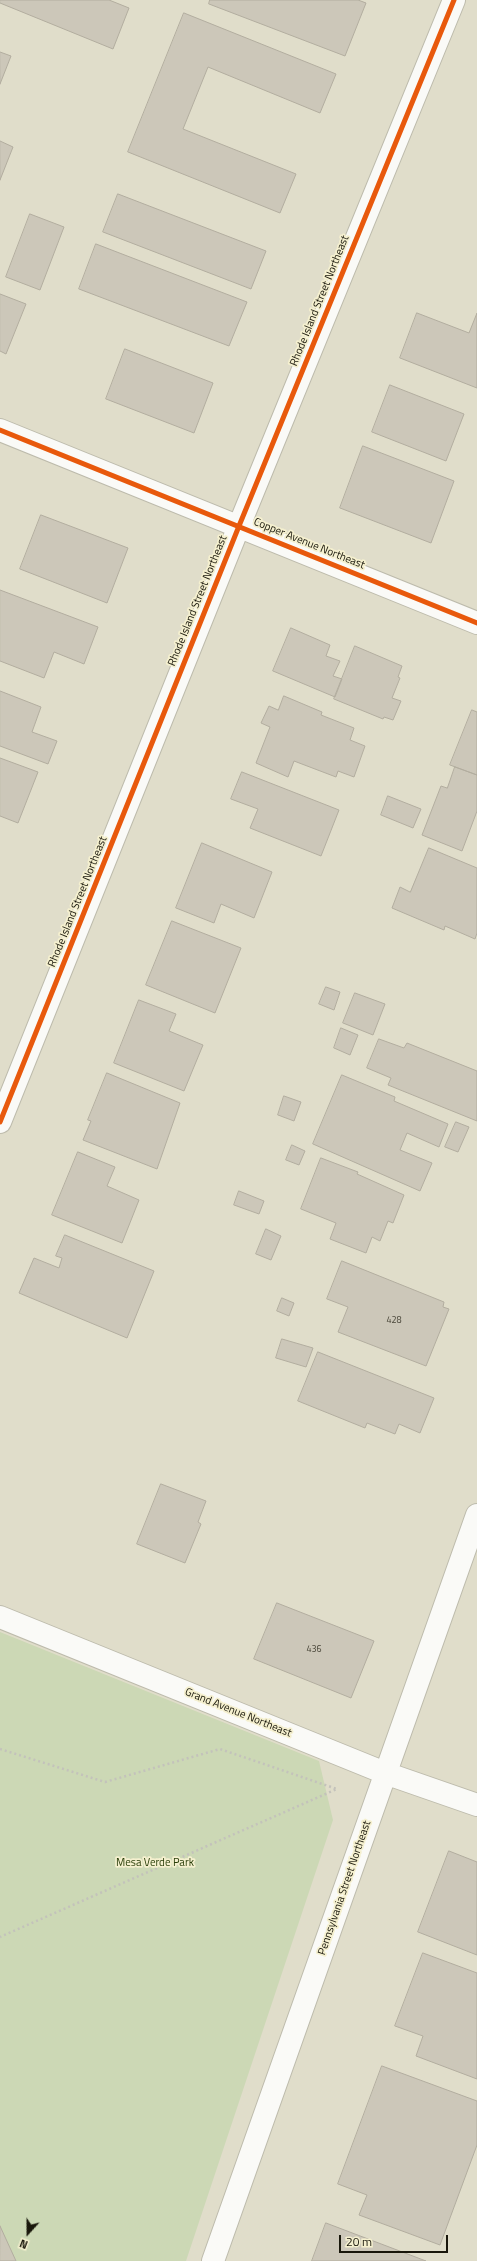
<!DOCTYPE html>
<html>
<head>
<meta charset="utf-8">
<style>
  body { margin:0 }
  #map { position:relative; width:477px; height:2261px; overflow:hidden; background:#e0ddca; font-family:"Titillium Web",sans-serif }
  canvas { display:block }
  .north { position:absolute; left:8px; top:2213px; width:40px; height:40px; -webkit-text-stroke:3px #f5f0cf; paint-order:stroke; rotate:201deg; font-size:11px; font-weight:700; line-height:16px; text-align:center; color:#19170b }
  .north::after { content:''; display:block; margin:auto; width:14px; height:18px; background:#19170b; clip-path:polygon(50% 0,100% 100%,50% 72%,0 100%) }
  .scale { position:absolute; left:339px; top:2235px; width:109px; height:18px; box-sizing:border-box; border:2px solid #19170b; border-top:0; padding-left:5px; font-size:12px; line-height:14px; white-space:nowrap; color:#19170b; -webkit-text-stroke:3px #f5f0cf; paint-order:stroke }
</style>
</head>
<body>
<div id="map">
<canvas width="477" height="2261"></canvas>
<div class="north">N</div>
<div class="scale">20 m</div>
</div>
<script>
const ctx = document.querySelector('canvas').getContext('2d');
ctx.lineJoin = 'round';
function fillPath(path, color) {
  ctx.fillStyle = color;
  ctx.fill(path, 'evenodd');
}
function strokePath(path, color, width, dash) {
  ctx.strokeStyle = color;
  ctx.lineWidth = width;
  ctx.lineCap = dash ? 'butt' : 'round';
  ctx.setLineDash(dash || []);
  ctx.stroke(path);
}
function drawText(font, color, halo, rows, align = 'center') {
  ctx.font = font + ' "Titillium Web",sans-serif';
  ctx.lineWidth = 3.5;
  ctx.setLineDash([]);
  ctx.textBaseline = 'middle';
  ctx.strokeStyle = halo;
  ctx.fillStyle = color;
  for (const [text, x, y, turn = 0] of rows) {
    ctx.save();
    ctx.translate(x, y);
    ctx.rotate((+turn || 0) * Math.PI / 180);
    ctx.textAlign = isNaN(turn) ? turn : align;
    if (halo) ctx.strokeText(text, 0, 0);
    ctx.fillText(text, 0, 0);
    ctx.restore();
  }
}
fillPath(new Path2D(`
  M 0,1632 L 319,1761 L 333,1820 L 186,2261 L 0,2261 Z`), '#ccd8b5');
const building = new Path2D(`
  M 0,0 L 109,0 L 129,8 L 113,49 L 0,3 Z
  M 210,0 L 358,0 L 366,3 L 345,56 L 209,4 Z
  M 184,13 L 336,74 L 320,113 L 208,67 L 183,129 L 296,174 L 280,213 L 128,152 Z
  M 0,52 L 11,56 L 0,84 Z
  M 0,141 L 13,147 L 0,180 Z
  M 118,194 L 266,251 L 251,289 L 103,232 Z
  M 30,214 L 64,227 L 40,290 L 6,277 Z
  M 96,244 L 247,302 L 229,346 L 79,289 Z
  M 0,294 L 26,304 L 6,354 L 0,351 Z
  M 417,313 L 469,333 L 477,313 L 477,388 L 400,358 Z
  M 125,349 L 213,383 L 194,433 L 106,399 Z
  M 390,385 L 464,414 L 446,461 L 372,432 Z
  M 363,446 L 454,481 L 431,543 L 340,508 Z
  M 41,515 L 128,548 L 107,603 L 20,569 Z
  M 0,590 L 98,627 L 84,664 L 54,652 L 44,678 L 0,661 Z
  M 291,628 L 330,645 L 326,656 L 340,661 L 333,676 L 342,679 L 335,697 L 273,671 Z
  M 355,646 L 402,666 L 398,677 L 400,678 L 392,698 L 401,701 L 393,720 L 384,717 L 383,719 L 334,699 Z
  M 0,691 L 41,707 L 32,732 L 57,741 L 48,764 L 0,746 Z
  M 284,696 L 322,712 L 321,715 L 354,728 L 350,740 L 365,746 L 354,777 L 338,771 L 336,777 L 294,761 L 288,777 L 256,763 L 270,727 L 261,723 L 269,706 L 278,710 Z
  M 472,710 L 477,712 L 477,775 L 450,765 Z
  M 0,758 L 38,772 L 18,823 L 0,816 Z
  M 455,767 L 477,775 L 477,811 L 462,851 L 422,835 L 441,786 L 447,788 Z
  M 242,772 L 339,810 L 321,856 L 250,828 L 258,809 L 231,799 Z
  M 388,796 L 421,809 L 413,828 L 381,815 Z
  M 202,843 L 272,872 L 254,918 L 221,904 L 214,923 L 176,908 Z
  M 429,848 L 477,868 L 477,933 L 475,939 L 445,926 L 444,930 L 392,908 L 400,887 L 410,892 Z
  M 172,921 L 241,948 L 215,1013 L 146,985 Z
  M 326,987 L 340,992 L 334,1010 L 319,1004 Z
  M 355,993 L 385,1004 L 373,1035 L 343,1023 Z
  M 139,1000 L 176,1014 L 169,1031 L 203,1045 L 184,1091 L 114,1063 Z
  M 341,1028 L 358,1035 L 350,1055 L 334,1048 Z
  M 379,1039 L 404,1048 L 407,1043 L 477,1071 L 477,1121 L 388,1085 L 391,1078 L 367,1068 Z
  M 107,1073 L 180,1103 L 157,1169 L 83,1140 L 91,1121 L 88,1120 Z
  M 342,1075 L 395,1097 L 394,1101 L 448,1124 L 439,1147 L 407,1133 L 400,1150 L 432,1163 L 420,1191 L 313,1144 Z
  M 284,1096 L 301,1102 L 294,1121 L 278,1115 Z
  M 456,1122 L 469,1127 L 458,1152 L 445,1147 Z
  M 292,1145 L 305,1151 L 299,1165 L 286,1160 Z
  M 78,1152 L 115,1167 L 107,1186 L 139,1200 L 122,1243 L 52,1215 Z
  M 321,1158 L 358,1172 L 357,1174 L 404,1195 L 393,1223 L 388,1221 L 380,1241 L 372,1237 L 366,1253 L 330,1239 L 336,1223 L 301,1209 Z
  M 239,1191 L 264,1201 L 259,1214 L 234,1205 Z
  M 266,1229 L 281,1236 L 271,1260 L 256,1254 Z
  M 65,1235 L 154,1271 L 127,1338 L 19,1293 L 34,1258 L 59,1268 L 62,1258 L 56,1256 Z
  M 342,1261 L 444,1302 L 443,1307 L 449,1309 L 426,1366 L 338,1332 L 348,1307 L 327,1299 Z
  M 282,1298 L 294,1303 L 289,1316 L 277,1311 Z
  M 282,1339 L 313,1348 L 306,1367 L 276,1358 Z
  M 318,1352 L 434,1398 L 420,1433 L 399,1424 L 395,1434 L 367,1423 L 365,1428 L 298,1401 Z
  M 161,1484 L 206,1501 L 198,1522 L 201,1524 L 185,1563 L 137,1544 Z
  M 277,1603 L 374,1641 L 351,1698 L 254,1659 Z
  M 449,1851 L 477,1862 L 477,1955 L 418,1932 Z
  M 423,1953 L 477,1973 L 477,2079 L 416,2056 L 423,2036 L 395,2026 Z
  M 382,2066 L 477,2101 L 477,2145 L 440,2245 L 359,2215 L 367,2195 L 338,2184 Z
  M 326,2223 L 426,2261 L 312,2261 Z
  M 0,2226 L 16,2261 L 0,2261 Z`);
fillPath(building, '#ccc7b9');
strokePath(building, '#b2ad9f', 1);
const minor = new Path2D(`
  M 0,430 L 477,623
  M 0,1122 L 239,526 L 454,0
  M 0,1617 L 385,1773 L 477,1805
  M 213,2261 L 477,1515`);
strokePath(minor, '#bdbbac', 24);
strokePath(new Path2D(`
  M 0,1749 L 105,1782 L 220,1749 L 337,1789 L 0,1937`), '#c3c2bb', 2.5, [2, 3]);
strokePath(minor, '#fafaf7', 22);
strokePath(new Path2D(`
  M 0,430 L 477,623
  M 0,1122 L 239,526 L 454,0`), '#e8590c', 5);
drawText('9px', '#484538', null, [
  ["428",394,1321],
  ["436",314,1650]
]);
drawText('11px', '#19170b', '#f5f0cf', [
  ["Rhode Island Street Northeast",320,301,-68],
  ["Copper Avenue Northeast",309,544,22],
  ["Rhode Island Street Northeast",198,601,-68],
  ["Rhode Island Street Northeast",78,902,-68],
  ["Grand Avenue Northeast",238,1713,22],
  ["Pennsylvania Street Northeast",345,1888,-71]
]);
drawText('11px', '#293e09', '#f5f0cf', [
  ["Mesa Verde Park",155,1863]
]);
</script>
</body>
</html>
